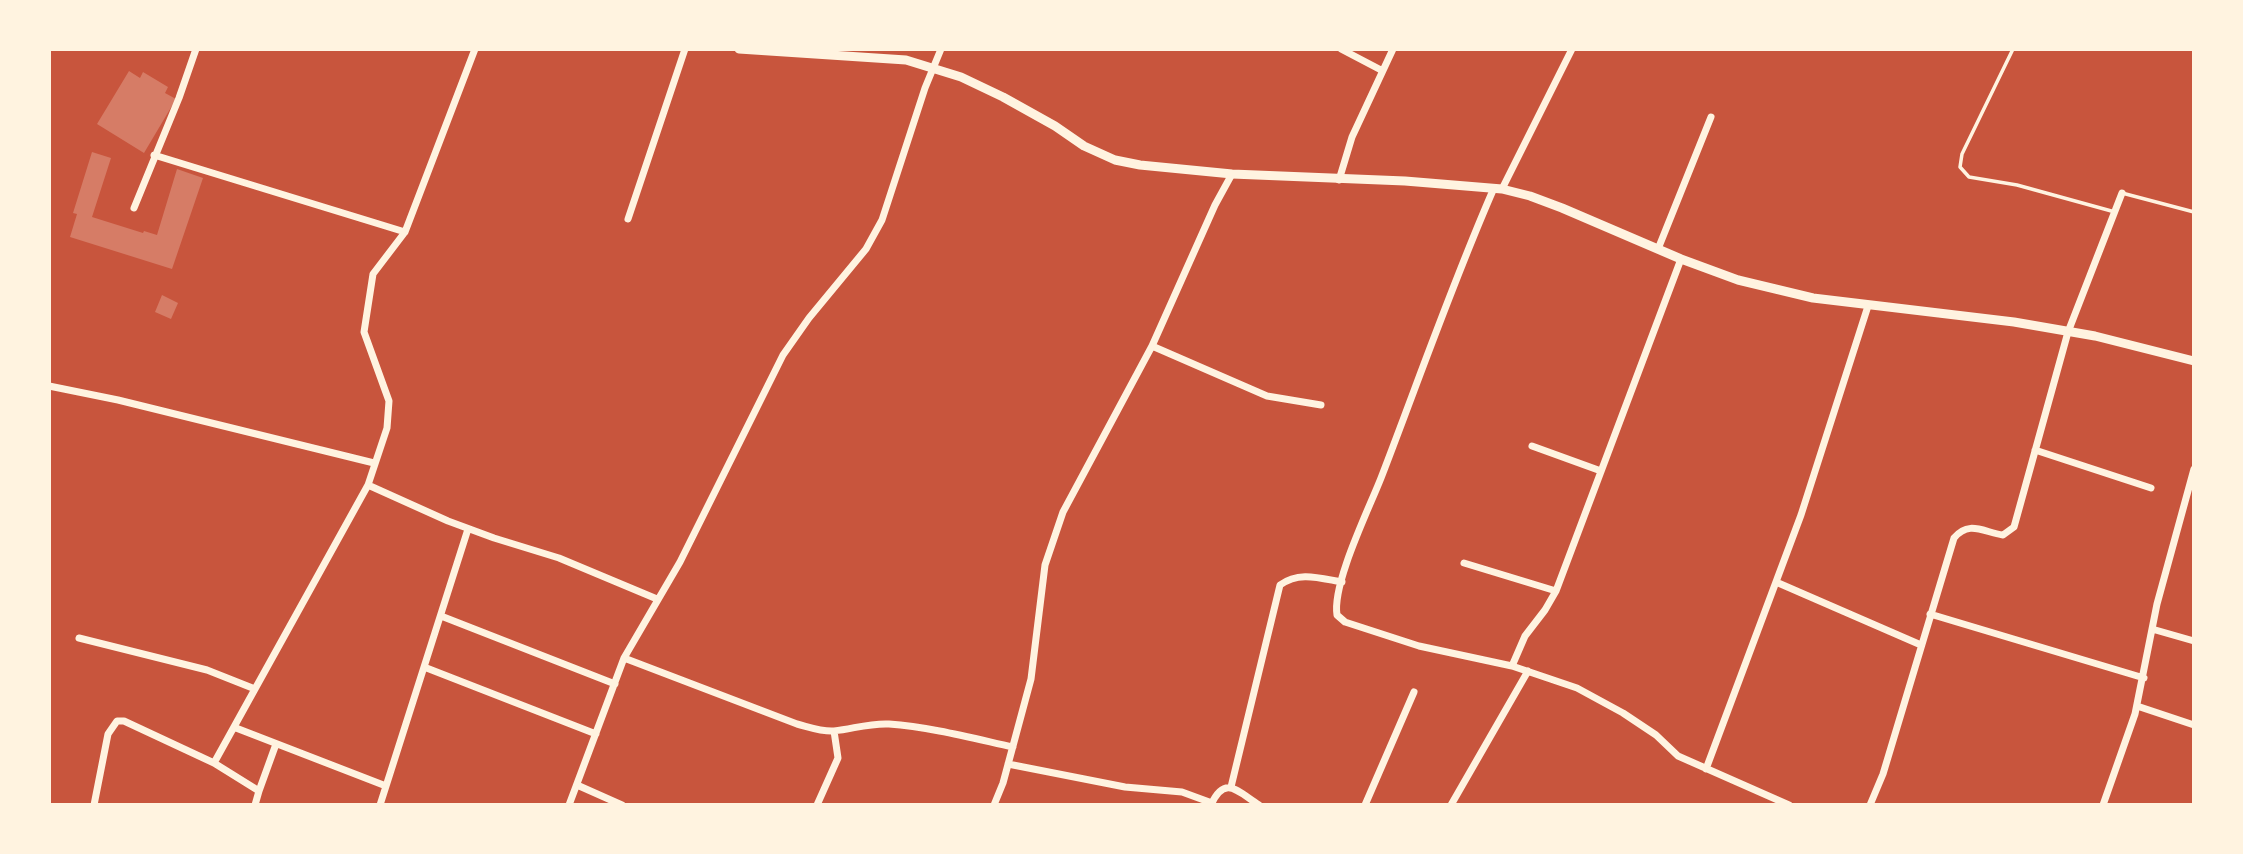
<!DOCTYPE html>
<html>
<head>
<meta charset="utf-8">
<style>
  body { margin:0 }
  #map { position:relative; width:2243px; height:854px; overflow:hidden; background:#c8553d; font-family:"Work Sans",sans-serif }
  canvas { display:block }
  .frame { position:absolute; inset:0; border:51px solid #fff3e0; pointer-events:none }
</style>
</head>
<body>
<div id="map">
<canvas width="2243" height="854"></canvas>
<div class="frame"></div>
</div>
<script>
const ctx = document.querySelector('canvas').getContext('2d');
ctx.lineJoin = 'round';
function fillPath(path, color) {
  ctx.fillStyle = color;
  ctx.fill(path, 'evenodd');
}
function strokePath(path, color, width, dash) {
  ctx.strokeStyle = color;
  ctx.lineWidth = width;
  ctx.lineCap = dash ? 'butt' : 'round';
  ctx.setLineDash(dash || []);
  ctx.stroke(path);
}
fillPath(new Path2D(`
  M 129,71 L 140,78 L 143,72 L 168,87 L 165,93 L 176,99 L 144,153 L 97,124 Z
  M 92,152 L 111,158 L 92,217 L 143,233 L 144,231 L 157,235 L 177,169 L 203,178 L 172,269 L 70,237 L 77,214 L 73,213 Z
  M 162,295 L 178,303 L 171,319 L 155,312 Z`), '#d67c66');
strokePath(new Path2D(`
  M 2013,49 L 1962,154 L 1960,167 L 1969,177 L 2017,185 L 2115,212
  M 2122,193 L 2194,212`), '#fff3e0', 3.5);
strokePath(new Path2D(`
  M 475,49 L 405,232 L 373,274 L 364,332 L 389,401 L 387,428 L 368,485 L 448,521 L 494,538 L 559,558 L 657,599
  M 1341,49 L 1381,70
  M 154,155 L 405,232
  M 1339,180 L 1352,137 L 1393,49
  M 1494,188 C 1452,284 1418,382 1381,478 C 1368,511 1332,584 1337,615 L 1345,622 L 1419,646 L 1512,666 L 1577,688 L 1623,713 L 1656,735 L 1678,756 L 1789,805
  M 1502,189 L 1572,49
  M 134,208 L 179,98 L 196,49
  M 628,219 L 685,49
  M 1658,249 L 1711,117
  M 1152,346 L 1267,396 L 1321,405
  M 49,386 L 118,400 L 374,463
  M 1532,446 L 1601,471
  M 2035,450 L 2151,488
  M 1464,563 L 1556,591
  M 1776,582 L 1921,645
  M 1930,614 L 2144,678
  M 441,616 L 615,684
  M 2152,629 L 2194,641
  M 79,638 L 207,670 L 255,689
  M 624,658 L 797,724 C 809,727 822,732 834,731 C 853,729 869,723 889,724 C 930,727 972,738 1013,747
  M 1512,666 L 1525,636 L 1545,610 L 1556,591 L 1681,259
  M 424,667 L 596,734
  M 2137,706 L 2194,725
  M 236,728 L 386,786
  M 214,763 L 368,485
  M 1008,764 L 1125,787 L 1182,792 L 1212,803
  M 1706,769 L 1801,515 L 1868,306
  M 577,785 L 622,805
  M 1231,787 L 1280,585 C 1299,571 1319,578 1342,582
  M 259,791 L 276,744
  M 94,805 L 108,734 L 117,721 L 124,721 L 214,763 L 259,791 L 255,805
  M 380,805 L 468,529
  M 569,805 L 624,658 L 680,562 L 783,355 L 809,318 L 866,249 L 882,220 L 925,88 L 941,49
  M 817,805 L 838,758 L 834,731
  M 994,805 L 1003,783 L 1031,679 L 1045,565 L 1063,512 L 1152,346 L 1215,205 L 1232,174
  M 1211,805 C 1225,774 1238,792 1259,805
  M 1365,805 L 1414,692
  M 1451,805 L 1528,671
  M 1870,805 L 1883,774 L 1954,538 C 1969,520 1983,532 2003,535 L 2014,527 L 2068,332 L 2122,193
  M 2103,805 L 2135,714 L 2157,604 L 2194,469`), '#fff3e0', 7);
strokePath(new Path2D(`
  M 739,49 L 906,60 L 961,77 L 1003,97 L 1055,126 L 1084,146 L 1115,160 L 1140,165 L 1232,174 L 1405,181 L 1502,189 L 1530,196 L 1562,208 L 1681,259 L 1738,280 L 1813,298 L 2014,322 L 2095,336 L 2194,361`), '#fff3e0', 9);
</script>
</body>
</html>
